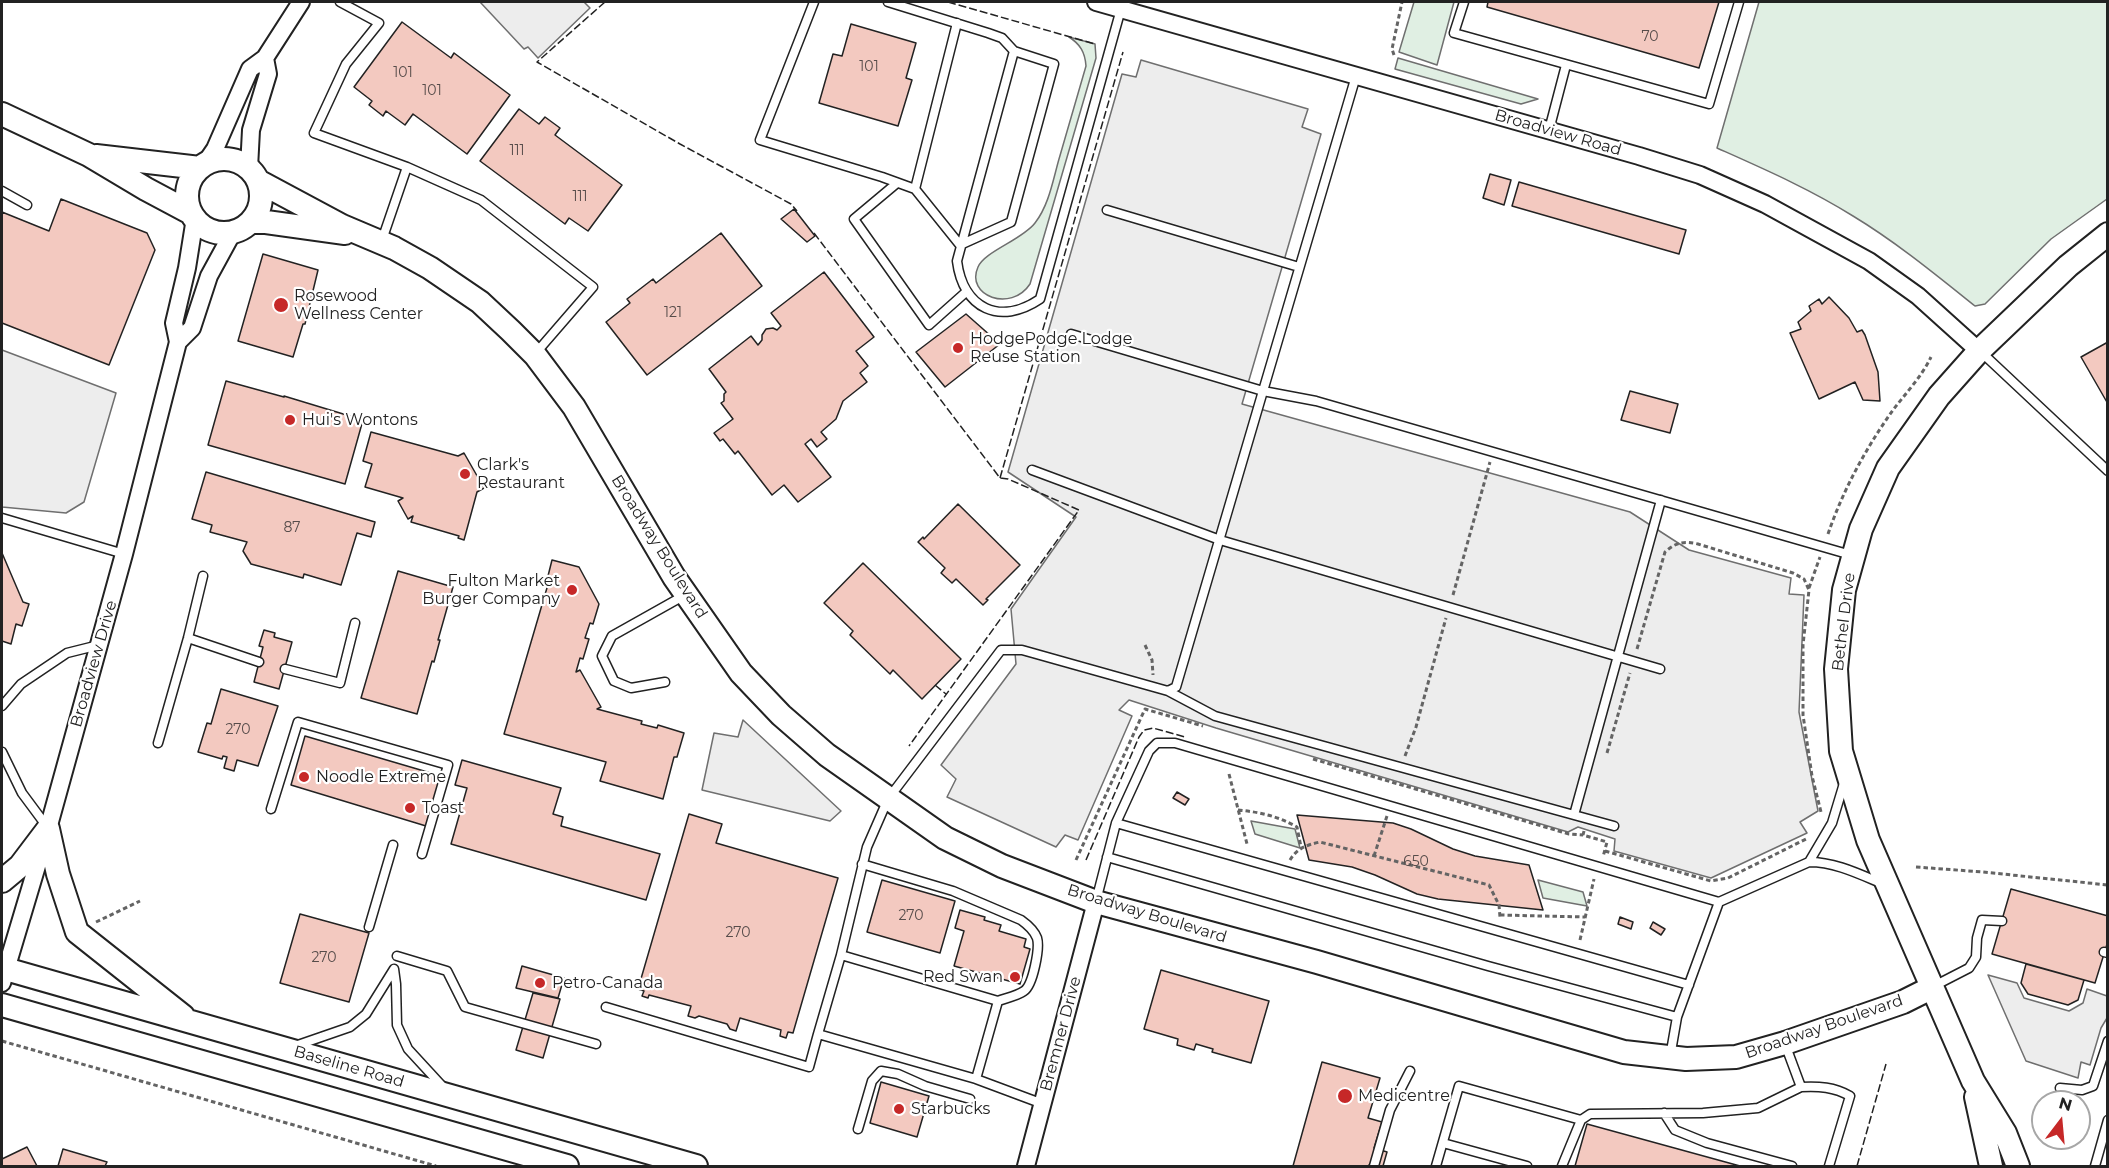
<!DOCTYPE html>
<html>
<head>
<meta charset="utf-8">
<style>
  body { margin:0 }
  #map { position:relative; width:2109px; height:1168px; overflow:hidden; background:#fff; font-family:Montserrat,sans-serif }
  canvas { display:block }
  .frame { position:absolute; inset:0; border:3px solid #222; pointer-events:none }
  .north { position:absolute; left:2031px; top:1090px; width:60px; height:60px; box-sizing:border-box; background:#fff; border:2px solid #a7a7a7; border-radius:50%; rotate:16deg; font-size:16px; font-weight:700; line-height:24px; text-align:center; color:#222 }
  .north::after { content:''; display:block; margin:auto; width:21px; height:27px; background:#c62828; clip-path:polygon(50% 0,100% 100%,50% 72%,0 100%) }
</style>
</head>
<body>
<div id="map">
<canvas width="2109" height="1168"></canvas>
<div class="frame"></div>
<div class="north">N</div>
</div>
<script>
const ctx = document.querySelector('canvas').getContext('2d');
ctx.lineJoin = 'round';
function fillPath(path, color) {
  ctx.fillStyle = color;
  ctx.fill(path, 'evenodd');
}
function strokePath(path, color, width, dash) {
  ctx.strokeStyle = color;
  ctx.lineWidth = width;
  ctx.lineCap = dash ? 'butt' : 'round';
  ctx.setLineDash(dash || []);
  ctx.stroke(path);
}
function drawText(font, color, halo, rows, align = 'center') {
  ctx.font = font + ' Montserrat,sans-serif';
  ctx.lineWidth = 4.5;
  ctx.setLineDash([]);
  ctx.textBaseline = 'middle';
  ctx.strokeStyle = halo;
  ctx.fillStyle = color;
  for (const [text, x, y, turn = 0] of rows) {
    ctx.save();
    ctx.translate(x, y);
    ctx.rotate((+turn || 0) * Math.PI / 180);
    ctx.textAlign = isNaN(turn) ? turn : align;
    if (halo) ctx.strokeText(text, 0, 0);
    ctx.fillText(text, 0, 0);
    ctx.restore();
  }
}
const green = new Path2D(`
  M 1414,2 L 1454,2 L 1437,65 L 1399,52 Z
  M 1759,2 L 2107,2 L 2107,199 L 2051,239 L 1985,304 L 1975,306 C 1935,274 1896,242 1853,216 C 1810,189 1764,169 1717,148 Z
  M 1069,37 L 1095,44 L 1096,58 L 1030,284 C 1011,313 965,296 978,267 C 985,251 1022,240 1035,223 C 1049,205 1053,180 1059,159 C 1068,128 1077,97 1086,66 C 1085,52 1080,44 1069,37 Z
  M 1398,58 L 1538,99 L 1521,104 L 1395,69 Z
  M 1251,821 L 1295,829 L 1300,848 L 1255,834 Z
  M 1538,880 L 1583,892 L 1587,906 L 1543,898 Z`);
fillPath(green, '#e0efe3');
strokePath(green, '#6f6f6f', 1.5);
const parking = new Path2D(`
  M 480,2 L 584,2 L 590,8 L 538,58 L 528,47 L 524,49 Z
  M 1141,60 L 1308,109 L 1302,127 L 1321,134 L 1242,404 L 1630,512 L 1689,550 L 1791,578 L 1789,594 L 1804,595 L 1799,712 L 1818,811 L 1800,822 L 1807,833 L 1711,878 L 1614,851 L 1615,839 L 1578,827 L 1568,832 L 1216,728 L 1129,700 L 1119,710 L 1132,716 L 1078,840 L 1065,835 L 1056,847 L 947,797 L 956,779 L 941,765 L 1016,664 L 1011,609 L 1076,517 L 1008,472 L 1122,74 L 1136,77 Z
  M 2,350 L 116,393 L 84,502 L 66,513 L 2,507 Z
  M 743,720 L 841,811 L 830,821 L 702,790 L 714,733 L 738,737 Z
  M 1988,975 L 2017,983 L 2024,998 L 2069,1011 L 2083,1003 L 2087,989 L 2107,996 L 2107,1018 L 2101,1028 L 2090,1065 L 2081,1062 L 2078,1078 L 2026,1061 Z`);
fillPath(parking, '#ededed');
strokePath(parking, '#6f6f6f', 1.5);
const building = new Path2D(`
  M 1488,2 L 1719,2 L 1699,68 L 1487,7 Z
  M 402,22 L 451,58 L 454,53 L 510,95 L 467,154 L 413,114 L 405,125 L 386,111 L 383,116 L 369,105 L 372,101 L 354,87 Z
  M 851,24 L 916,43 L 906,78 L 912,80 L 898,126 L 819,103 L 833,54 L 842,56 Z
  M 519,109 L 539,124 L 545,117 L 560,128 L 555,135 L 622,185 L 588,231 L 569,218 L 565,224 L 480,161 Z
  M 1490,174 L 1511,180 L 1504,205 L 1483,198 Z
  M 1519,182 L 1686,230 L 1679,254 L 1512,206 Z
  M 61,199 L 147,233 L 155,250 L 109,365 L 2,323 L 2,212 L 49,231 Z
  M 794,209 L 815,236 L 807,242 L 781,219 Z
  M 721,233 L 762,286 L 647,375 L 606,322 L 630,303 L 627,299 L 653,279 L 656,283 Z
  M 263,254 L 318,270 L 305,324 L 303,324 L 293,357 L 238,341 Z
  M 824,272 L 874,337 L 856,351 L 868,366 L 860,373 L 867,382 L 843,401 L 836,419 L 821,432 L 827,439 L 817,447 L 811,439 L 805,444 L 831,477 L 798,502 L 784,485 L 772,495 L 738,451 L 735,454 L 723,439 L 720,441 L 714,433 L 733,419 L 721,403 L 724,401 L 724,394 L 726,392 L 709,369 L 751,336 L 758,345 L 762,340 L 762,335 L 766,329 L 773,328 L 777,330 L 781,326 L 771,313 Z
  M 1829,297 L 1849,318 L 1857,332 L 1862,330 L 1865,335 L 1878,372 L 1880,401 L 1863,400 L 1855,382 L 1819,399 L 1790,333 L 1801,329 L 1798,322 L 1811,311 L 1809,306 L 1819,299 L 1822,304 Z
  M 966,314 L 1000,344 L 945,387 L 916,352 Z
  M 2108,342 L 2108,404 L 2081,357 Z
  M 226,381 L 284,397 L 284,396 L 363,420 L 345,484 L 208,445 Z
  M 1630,391 L 1678,404 L 1670,433 L 1621,420 Z
  M 371,432 L 458,456 L 464,453 L 484,488 L 477,492 L 464,540 L 458,538 L 459,536 L 411,522 L 413,516 L 408,519 L 398,501 L 403,498 L 365,487 L 372,464 L 363,461 Z
  M 206,472 L 375,522 L 371,537 L 357,533 L 341,585 L 304,574 L 303,578 L 251,564 L 243,551 L 247,542 L 210,532 L 212,525 L 192,519 Z
  M 958,504 L 1020,565 L 986,599 L 988,600 L 983,605 L 956,579 L 952,583 L 941,573 L 945,568 L 918,542 L 923,537 L 924,539 Z
  M 2,553 L 23,602 L 29,604 L 22,626 L 16,624 L 11,644 L 2,641 Z
  M 552,560 L 579,567 L 599,604 L 593,624 L 590,623 L 585,638 L 589,639 L 583,659 L 580,658 L 576,672 L 580,670 L 601,707 L 597,709 L 642,721 L 641,724 L 657,728 L 658,725 L 684,733 L 677,757 L 674,757 L 663,799 L 600,781 L 606,762 L 504,734 L 549,581 L 547,580 Z
  M 863,563 L 961,659 L 922,699 L 893,670 L 890,674 L 850,635 L 853,631 L 824,603 Z
  M 398,571 L 453,587 L 438,640 L 440,640 L 434,662 L 432,661 L 417,714 L 361,698 Z
  M 264,630 L 275,633 L 274,637 L 292,642 L 279,689 L 254,682 L 263,647 L 259,646 Z
  M 221,689 L 278,706 L 258,766 L 237,760 L 234,771 L 224,768 L 227,757 L 223,756 L 222,759 L 198,752 L 207,723 L 211,724 Z
  M 305,736 L 441,776 L 426,826 L 291,785 Z
  M 462,760 L 561,788 L 553,814 L 563,817 L 561,826 L 660,854 L 646,900 L 451,844 L 467,788 L 455,785 Z
  M 1177,792 L 1189,799 L 1185,805 L 1173,798 Z
  M 689,814 L 722,824 L 716,843 L 838,878 L 793,1033 L 788,1032 L 786,1038 L 780,1036 L 781,1030 L 740,1018 L 736,1031 L 730,1029 L 727,1024 L 699,1016 L 695,1018 L 688,1016 L 691,1006 L 649,995 L 648,998 L 642,996 L 644,991 L 638,989 Z
  M 1297,815 L 1393,823 L 1411,829 L 1453,849 L 1475,856 L 1529,865 L 1543,910 L 1438,899 L 1417,894 L 1375,875 L 1352,867 L 1309,860 Z
  M 882,880 L 955,901 L 940,953 L 867,932 Z
  M 2011,889 L 2108,916 L 2108,941 L 2095,983 L 1992,954 Z
  M 960,910 L 985,917 L 984,920 L 1001,925 L 999,931 L 1026,939 L 1024,947 L 1030,949 L 1020,984 L 954,966 L 964,931 L 955,928 Z
  M 300,914 L 369,933 L 349,1002 L 280,983 Z
  M 1620,917 L 1633,922 L 1631,929 L 1618,924 Z
  M 1653,922 L 1665,929 L 1661,935 L 1650,928 Z
  M 2026,964 L 2084,980 L 2078,1000 L 2068,1005 L 2028,994 L 2021,983 Z
  M 522,966 L 564,978 L 558,998 L 516,988 Z
  M 1161,970 L 1269,1001 L 1251,1063 L 1212,1052 L 1213,1049 L 1196,1044 L 1194,1050 L 1177,1045 L 1178,1039 L 1144,1029 Z
  M 533,993 L 560,999 L 543,1058 L 516,1050 Z
  M 1322,1062 L 1380,1078 L 1368,1118 L 1382,1122 L 1374,1148 L 1387,1152 L 1383,1166 L 1369,1165 L 1369,1166 L 1293,1166 Z
  M 881,1082 L 929,1096 L 917,1137 L 870,1123 Z
  M 1587,1124 L 1740,1166 L 1575,1166 Z
  M 27,1147 L 37,1166 L 2,1166 L 2,1159 Z
  M 63,1149 L 107,1162 L 105,1166 L 58,1166 Z`);
fillPath(building, '#f3c9c0');
strokePath(building, '#222', 1.5);
const lane = new Path2D(`
  M 340,2 L 379,23 L 346,64 L 314,133 L 407,167
  M 814,2 L 760,140 L 882,177 L 915,189
  M 888,2 L 988,33 L 1002,38 L 1014,51 L 957,261 C 963,309 1000,326 1040,299 L 1121,9
  M 1464,2 L 1454,33 L 1709,104 L 1739,2
  M 957,23 L 915,189 L 960,245 L 1011,222 L 1054,64 L 1014,51
  M 1356,76 L 1263,391 L 1316,401 L 1851,555
  M 1549,130 L 1566,65
  M 897,183 L 854,219 L 929,325 L 966,292
  M 2,191 L 27,205
  M 1107,210 L 1299,267
  M 382,240 L 407,167 L 481,200 L 593,287 L 535,354
  M 1980,351 L 2108,471
  M 1032,470 L 1220,540 L 1660,669
  M 2,518 L 124,554
  M 188,638 L 259,662
  M 285,669 L 340,683 L 355,623
  M 665,682 L 631,688 L 614,681 L 602,656 L 612,636 L 685,595
  M 1168,691 L 1215,716 L 1574,815 L 1661,500
  M 2,706 L 21,684 L 67,653 L 99,645
  M 158,743 L 188,638 L 203,576
  M 2,752 L 22,793 L 48,828
  M 271,809 L 298,722 L 448,765 L 422,854
  M 1574,815 L 1614,826
  M 1116,823 L 1689,985
  M 1107,857 L 1488,966 L 1677,1017
  M 1809,862 L 1832,823 L 1845,780
  M 862,864 L 953,891 L 1021,920 C 1028,925 1034,930 1037,938 C 1040,948 1033,985 1024,991 C 1017,996 1006,998 998,1001
  M 1096,901 L 1116,823 L 1149,751 L 1157,743 L 1175,743 L 1719,902 L 1809,862 C 1835,862 1859,874 1883,884
  M 369,927 L 393,845
  M 2104,952 L 2108,953
  M 841,955 L 818,1034 L 976,1079
  M 397,956 L 447,971 L 465,1007 L 596,1044
  M 1934,986 L 1969,968 L 1976,957 L 1977,938 L 1982,920 L 2002,921
  M 606,1007 L 809,1067 L 818,1034
  M 1785,1044 L 1801,1087 C 1819,1086 1834,1087 1850,1096 L 1829,1166
  M 295,1046 L 350,1027 L 366,1014 L 394,969 L 396,984 L 397,1025 L 408,1049 L 443,1087
  M 1670,1057 L 1677,1017 L 1719,902
  M 2060,1088 L 2082,1090 L 2093,1086 L 2108,1041
  M 1043,1104 L 976,1079 L 998,1001 L 841,955 L 867,847 L 888,799 L 1001,650 L 1022,650 L 1168,691 L 1176,687 L 1263,391 L 1071,334
  M 1664,1113 L 1675,1130 L 1707,1143 L 1792,1166
  M 858,1129 L 872,1081 L 881,1071 L 898,1074 L 925,1086 L 970,1099
  M 1443,1143 L 1527,1166
  M 1374,1166 L 1390,1110 L 1410,1071
  M 1436,1166 L 1459,1086 L 1581,1120
  M 1562,1166 L 1581,1120 L 1590,1114 L 1703,1113 L 1758,1108 L 1801,1087
  M 2095,1166 L 2108,1120`);
const street = new Path2D(`
  M 1096,2 L 1639,156 L 1700,175 L 1765,204 L 1869,261 L 1918,296 L 1979,351
  M 204,165 L 215,149 L 250,69 L 265,58 L 301,2
  M 249,168 L 251,130 L 268,74 L 265,58
  M 178,342 L 192,328 L 209,276 L 233,232
  M 2,983 L 48,829 L 124,554 L 178,342 L 174,323 L 187,268 L 195,218
  M 1026,1166 L 1096,902`);
const secondary = new Path2D(`
  M 2,114 L 89,155 L 146,189 L 191,213
  M 96,156 L 200,168
  M187 196a37 37 0 1 1 74 0a37 37 0 1 1-74 0Z
  M 258,181 L 342,226 L 394,248 L 430,268 L 480,302 L 511,331 L 535,355 L 574,407 L 674,577 L 741,673 L 781,715 L 827,755 L 945,838 L 1002,866 L 1096,902 L 1317,962 L 1624,1052 L 1686,1059 L 1736,1057 L 1785,1043 L 1903,1002 L 1931,988
  M 251,222 L 266,222 L 345,233
  M 48,829 L 58,874 L 77,932 L 183,1016
  M 2,881 L 20,866 L 48,829
  M 2,968 L 696,1166
  M 2,1005 L 567,1166
  M 1976,1097 L 1991,1166
  M 2018,1166 L 2005,1133 L 1973,1081 L 1868,840 L 1841,751 L 1836,669 L 1844,590 L 1861,529 L 1888,468 L 1939,396 L 1979,351 L 2068,266 L 2108,234`);
strokePath(lane, '#222', 11);
strokePath(street, '#222', 20);
strokePath(secondary, '#222', 26);
strokePath(new Path2D(`
  M 1394,55 L 1392,49 L 1402,2
  M 1828,534 C 1843,490 1866,448 1893,410 C 1906,393 1922,376 1931,357
  M 1809,588 L 1820,557
  M 1453,595 L 1490,462
  M 1145,645 L 1152,660 L 1153,675
  M 1637,649 L 1665,552 C 1676,542 1684,541 1698,544 L 1793,573 L 1804,579 L 1809,590 L 1803,645 L 1803,715 L 1812,776 L 1821,812
  M 1607,753 L 1630,673
  M 1405,756 L 1416,727 L 1446,618
  M 1313,759 L 1569,834 L 1583,835
  M 1229,774 L 1247,844
  M 1238,810 C 1259,812 1278,816 1297,827 L 1301,847
  M 1584,831 L 1583,835 L 1607,842 L 1603,857
  M 1605,851 L 1711,881 L 1728,878 L 1806,839
  M 1374,856 L 1387,816
  M 1076,860 L 1145,709 L 1203,726
  M 1290,860 C 1297,848 1307,845 1320,842 L 1489,885 L 1499,905 L 1500,917
  M 1916,867 L 1983,872 L 2108,885
  M 1500,915 L 1585,917
  M 96,922 L 140,901
  M 1580,940 L 1594,879
  M 2,1041 L 436,1166`), '#646464', 3, [4.5, 3]);
strokePath(lane, '#fff', 8);
strokePath(street, '#fff', 16);
strokePath(secondary, '#fff', 22);
strokePath(new Path2D(`
  M 605,2 L 537,62 L 680,144 L 791,204 L 797,211
  M 948,2 L 1095,44
  M 814,233 L 1000,478 L 1008,479 L 1079,510 L 909,746
  M 1000,478 L 1123,52
  M 935,685 L 946,694
  M 1086,860 L 1139,737 L 1144,730 L 1153,728 L 1185,737
  M 1857,1166 L 1886,1064`), '#222', 1.5, [8, 3]);
for (const [x, y, r, color] of [
  [281,305,8,"#c62828"],
  [958,348,6,"#c62828"],
  [290,420,6,"#c62828"],
  [465,474,6,"#c62828"],
  [572,590,6,"#c62828"],
  [304,777,6,"#c62828"],
  [410,808,6,"#c62828"],
  [1015,977,6,"#c62828"],
  [540,983,6,"#c62828"],
  [1345,1096,8,"#c62828"],
  [899,1109,6,"#c62828"]
]) {
  const dot = new Path2D();
  dot.arc(x, y, r, 0, 2 * Math.PI);
  ctx.fillStyle = color;
  ctx.fill(dot);
  strokePath(dot, '#fff', 2);
}
drawText('14px', '#564c4a', null, [
  ["70",1650,37],
  ["101",869,67],
  ["101",403,73],
  ["101",432,91],
  ["111",517,151],
  ["111",580,197],
  ["121",673,313],
  ["87",292,528],
  ["270",238,730],
  ["650",1416,862],
  ["270",911,916],
  ["270",738,933],
  ["270",324,958]
]);
drawText('16px', '#222', '#fff', [
  ["Broadview Road",1558,133,16],
  ["Broadway Boulevard",659,547,58],
  ["Bethel Drive",1844,622,-83],
  ["Broadview Drive",94,664,-74],
  ["Broadway Boulevard",1147,914,17],
  ["Broadway Boulevard",1824,1027,-19],
  ["Bremner Drive",1061,1034,-75],
  ["Baseline Road",349,1067,16]
]);
drawText('16px', '#222', '#fff', [
  ["Rosewood",294,296],
  ["Wellness Center",294,314],
  ["HodgePodge Lodge",970,339],
  ["Reuse Station",970,357],
  ["Hui's Wontons",302,420],
  ["Clark's",477,465],
  ["Restaurant",477,483],
  ["Fulton Market",560,581,"right"],
  ["Burger Company",560,599,"right"],
  ["Noodle Extreme",316,777],
  ["Toast",422,808],
  ["Red Swan",1003,977,"right"],
  ["Petro-Canada",552,983],
  ["Medicentre",1358,1096],
  ["Starbucks",911,1109]
], 'left');
</script>
</body>
</html>
